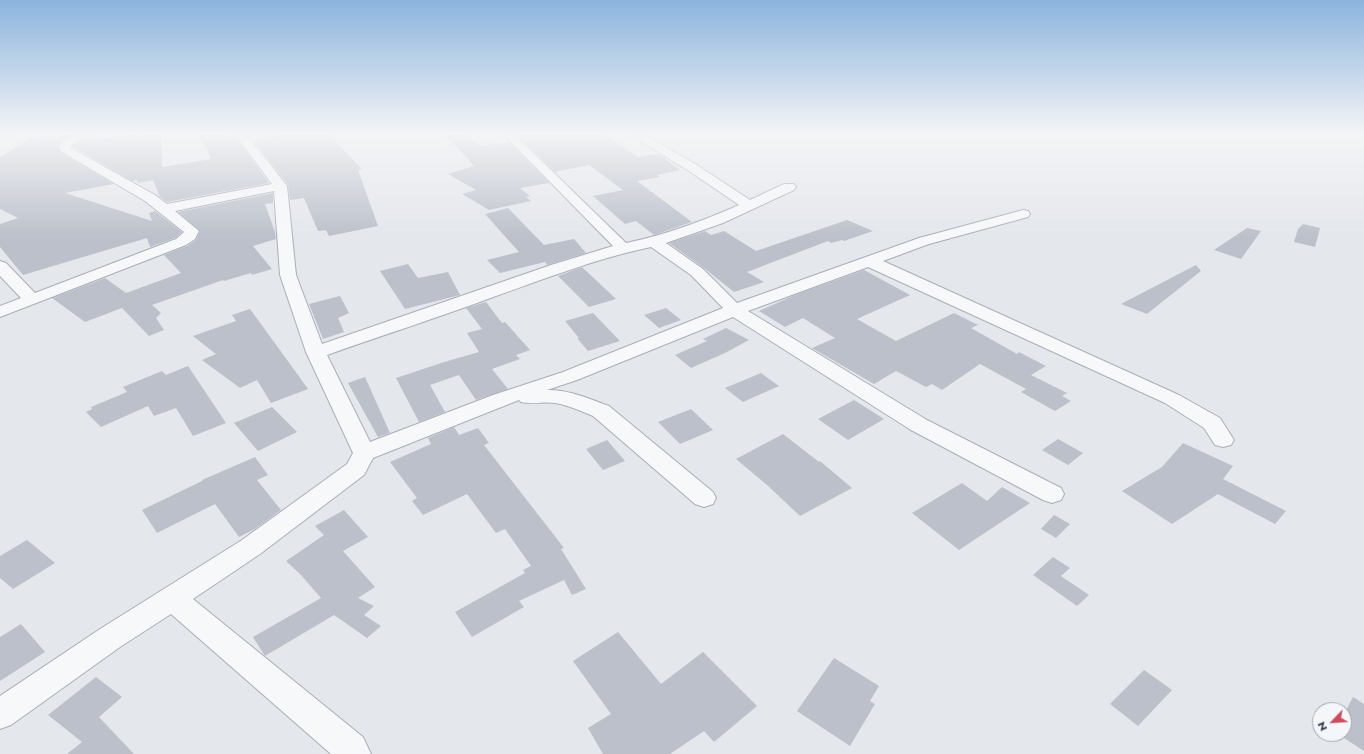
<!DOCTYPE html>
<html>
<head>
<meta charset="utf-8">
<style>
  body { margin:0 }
  #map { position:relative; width:1364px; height:754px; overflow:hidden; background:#e4e7ec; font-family:Jost,sans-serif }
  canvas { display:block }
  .north { position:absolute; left:1312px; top:702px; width:40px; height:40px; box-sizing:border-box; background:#f4f6f9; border:1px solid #a4a8b1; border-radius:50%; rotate:245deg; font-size:11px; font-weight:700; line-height:16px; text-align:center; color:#2b3445 }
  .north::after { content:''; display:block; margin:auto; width:14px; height:18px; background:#d1495b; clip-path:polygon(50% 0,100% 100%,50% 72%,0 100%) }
</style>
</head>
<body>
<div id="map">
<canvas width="1364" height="754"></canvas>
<div class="north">N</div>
</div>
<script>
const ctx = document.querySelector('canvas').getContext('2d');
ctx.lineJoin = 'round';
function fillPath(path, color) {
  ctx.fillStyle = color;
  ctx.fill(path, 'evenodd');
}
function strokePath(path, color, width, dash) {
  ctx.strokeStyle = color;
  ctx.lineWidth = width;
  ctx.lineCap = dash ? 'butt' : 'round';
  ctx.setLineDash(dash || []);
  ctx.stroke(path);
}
fillPath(new Path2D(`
  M 68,133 L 79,133 L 62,140 L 58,146 L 61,153 L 114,184 L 65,193 L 152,221 L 149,213 L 155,211 L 182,232 L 175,238 L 150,247 L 147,238 L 23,275 L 0,247 L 0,224 L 18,218 L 0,209 L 0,157 L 30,139 L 57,138 L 58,136 L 66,135 Z
  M 153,133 L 161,133 L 162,167 L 211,159 L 199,133 L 223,133 L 225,136 L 233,134 L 269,183 L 167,202 L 160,197 L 153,180 L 138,183 L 137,180 L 132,181 L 73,147 L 85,141 L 134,134 L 136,136 Z
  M 282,133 L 331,133 L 336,142 L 362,169 L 358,170 L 378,226 L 329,236 L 326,230 L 318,231 L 304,198 L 290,200 L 288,185 L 254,141 L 280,136 Z
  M 444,133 L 466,133 L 480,146 L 509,142 L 549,183 L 520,188 L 530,196 L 526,197 L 531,201 L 489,210 L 462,194 L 476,190 L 448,174 L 474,166 Z
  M 516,133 L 601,133 L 638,157 L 659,154 L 680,170 L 657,175 L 660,177 L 637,181 L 692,222 L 654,235 L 636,221 L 625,224 L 593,196 L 623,190 L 589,165 L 555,172 L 522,140 L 526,140 Z
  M 273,193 L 273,203 L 265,204 L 275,232 L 276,239 L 253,246 L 272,269 L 252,275 L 251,273 L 224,281 L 223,280 L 152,305 L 161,313 L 156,318 L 164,330 L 149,336 L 122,308 L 85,322 L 52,298 L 105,278 L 126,293 L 181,273 L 164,255 L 187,246 L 196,240 L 200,231 L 178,212 Z
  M 508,208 L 544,245 L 574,239 L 586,253 L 547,265 L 545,262 L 500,273 L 487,260 L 519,252 L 485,214 Z
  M 847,220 L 873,231 L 844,241 L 842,240 L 831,243 L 828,241 L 747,272 L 764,282 L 734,292 L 704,268 L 669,243 L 705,231 L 711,235 L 724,231 L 756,251 Z
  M 1303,224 L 1320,228 L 1315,247 L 1294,242 L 1298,229 Z
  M 1247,228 L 1261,231 L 1241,259 L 1214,250 Z
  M 408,264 L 418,278 L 448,272 L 460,295 L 405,309 L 380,271 Z
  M 1196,265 L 1201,271 L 1147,314 L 1121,304 Z
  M 582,267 L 616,299 L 589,307 L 558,276 Z
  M 864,270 L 910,295 L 857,319 L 896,341 L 954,313 L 978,325 L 971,328 L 1017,354 L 1019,352 L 1046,366 L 1031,375 L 1067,393 L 1062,396 L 1071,401 L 1055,411 L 1021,392 L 1026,389 L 980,364 L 942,390 L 932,384 L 926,387 L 896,371 L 874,384 L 812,348 L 835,338 L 803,318 L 785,327 L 759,311 L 797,294 Z
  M 340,296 L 349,313 L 338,318 L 344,332 L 323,339 L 309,304 Z
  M 486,302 L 502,323 L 505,322 L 530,350 L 516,355 L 520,359 L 492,369 L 508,389 L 476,400 L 459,375 L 430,385 L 445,412 L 419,422 L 396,378 L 441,363 L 479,352 L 467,333 L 482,329 L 466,308 Z
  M 666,308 L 681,320 L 659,328 L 644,315 Z
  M 250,309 L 285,357 L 308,389 L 271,403 L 257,380 L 240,388 L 202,360 L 216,354 L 193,336 L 236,321 L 232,315 Z
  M 593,313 L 620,341 L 588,351 L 577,338 L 579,338 L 565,321 Z
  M 726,328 L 749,340 L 725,353 L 691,368 L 675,355 L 707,341 L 703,339 Z
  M 188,366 L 226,423 L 193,436 L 176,408 L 154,416 L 148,406 L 101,427 L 86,412 L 92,409 L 91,407 L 127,392 L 123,387 L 162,371 L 166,375 Z
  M 761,373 L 779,386 L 743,402 L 725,388 Z
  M 365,377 L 390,433 L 378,437 L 348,383 Z
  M 854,400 L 884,419 L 848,440 L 818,419 Z
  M 272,407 L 297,432 L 258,451 L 234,423 Z
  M 691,409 L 713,430 L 680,444 L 658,422 Z
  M 454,427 L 459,435 L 478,428 L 489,443 L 484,445 L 564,548 L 561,549 L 586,589 L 572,595 L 564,580 L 519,601 L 524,607 L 472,637 L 455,612 L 525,573 L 523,570 L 531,566 L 505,529 L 496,533 L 467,494 L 423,515 L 412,501 L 417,498 L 390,462 L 431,444 L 428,438 Z
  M 783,434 L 819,462 L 820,461 L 852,488 L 800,516 L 767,485 L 736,459 Z
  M 1058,439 L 1083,453 L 1068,465 L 1042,450 Z
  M 607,440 L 625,461 L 603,470 L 586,449 Z
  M 1183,443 L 1233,466 L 1223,479 L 1286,511 L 1275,524 L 1218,494 L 1172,524 L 1122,491 L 1162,467 Z
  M 255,457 L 268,475 L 257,480 L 281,510 L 255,529 L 239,537 L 215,504 L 157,533 L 142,510 L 202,481 L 202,480 Z
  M 962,483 L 987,501 L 1002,487 L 1030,503 L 959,550 L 912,513 Z
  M 344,510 L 368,537 L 343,551 L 375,587 L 358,598 L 374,606 L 364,615 L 381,626 L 367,638 L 334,615 L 265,656 L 253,637 L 321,598 L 301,575 L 286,561 L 324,535 L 315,526 Z
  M 1054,515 L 1070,524 L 1056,538 L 1041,529 Z
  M 27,540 L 55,563 L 13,589 L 0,578 L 0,556 Z
  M 1053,557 L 1070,568 L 1061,576 L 1089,595 L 1077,606 L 1033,575 Z
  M 21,624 L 45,652 L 0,681 L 0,637 Z
  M 618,632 L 661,684 L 703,652 L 757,706 L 714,742 L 704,731 L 670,754 L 603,754 L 588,728 L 611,714 L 573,661 Z
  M 834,658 L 879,686 L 870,701 L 875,704 L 850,746 L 797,711 Z
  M 1144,670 L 1172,690 L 1138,726 L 1110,704 Z
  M 96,677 L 122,697 L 99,717 L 134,754 L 67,754 L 82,742 L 48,715 Z
  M 1353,697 L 1364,704 L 1364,751 L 1344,738 L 1344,714 Z`), '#bbc0ca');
const street = new Path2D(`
  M 0,133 L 14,133 L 12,135 L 0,139 Z
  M 82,133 L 97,133 L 95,135 L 72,145 L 71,148 L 155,195 L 167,204 L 272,184 L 234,133 L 246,133 L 247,134 L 281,133 L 280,135 L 251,140 L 287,186 L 296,275 L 322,344 L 551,265 L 613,246 L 502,133 L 513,133 L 626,243 C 665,235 703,221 739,205 L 689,171 L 631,135 L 630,133 L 642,133 L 697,165 L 750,200 L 784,184 L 794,184 L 796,187 L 794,190 L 723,223 L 666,243 L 703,269 L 737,303 L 919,238 L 1023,210 L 1028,211 L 1030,214 L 1028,217 L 929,244 L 883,261 L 1179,395 L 1220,418 L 1234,440 L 1231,445 L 1223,447 L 1215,445 L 1204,428 L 1165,403 L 868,267 L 748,311 L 927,420 L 1061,488 L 1064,494 L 1061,500 L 1052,503 L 1043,500 L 911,430 L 733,317 L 577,380 L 547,390 C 567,389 590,399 609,406 L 713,492 L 716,498 L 713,504 L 704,507 L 695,504 L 593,416 C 581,411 568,405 555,403 C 543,401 532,405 521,402 L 519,400 L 373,458 L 364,475 L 260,554 L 193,599 L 363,737 L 371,754 L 331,754 L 171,614 L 120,647 L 11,725 L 0,729 L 0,696 L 100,629 L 242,540 L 347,464 L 353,453 L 306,352 L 280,275 L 274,191 L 175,211 L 199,231 L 195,239 L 186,245 L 0,317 L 0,306 L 21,298 L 0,276 L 0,261 L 6,263 L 35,293 L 176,239 L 184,232 L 145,201 L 62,152 L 59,147 L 63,141 ZM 651,247 L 691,275 L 723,308 L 563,372 L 493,395 L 370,442 L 327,355 C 383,335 440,317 496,296 C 547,278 598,258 651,247 Z`);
strokePath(street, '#a9aeb7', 2);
fillPath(street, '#f7f8fa');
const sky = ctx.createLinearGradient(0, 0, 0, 238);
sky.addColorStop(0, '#8bb4dd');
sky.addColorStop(0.56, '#f3f4f6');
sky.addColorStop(1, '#f3f4f600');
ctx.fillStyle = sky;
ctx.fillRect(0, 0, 1364, 238);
</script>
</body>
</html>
